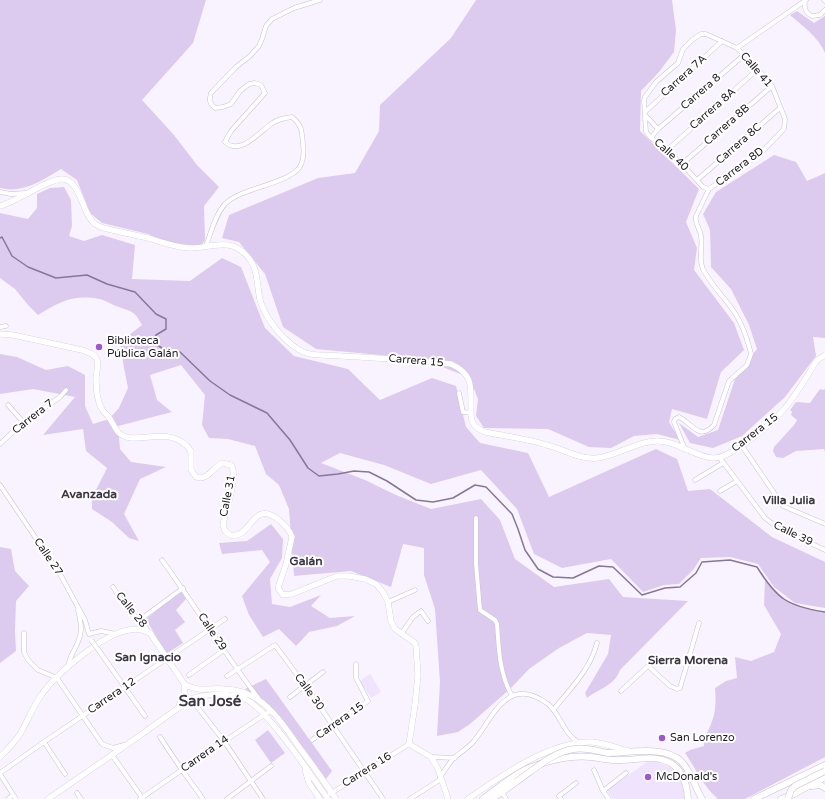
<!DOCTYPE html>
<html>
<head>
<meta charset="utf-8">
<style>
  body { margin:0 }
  canvas { display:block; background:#f9f3ff }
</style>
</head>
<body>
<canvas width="825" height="799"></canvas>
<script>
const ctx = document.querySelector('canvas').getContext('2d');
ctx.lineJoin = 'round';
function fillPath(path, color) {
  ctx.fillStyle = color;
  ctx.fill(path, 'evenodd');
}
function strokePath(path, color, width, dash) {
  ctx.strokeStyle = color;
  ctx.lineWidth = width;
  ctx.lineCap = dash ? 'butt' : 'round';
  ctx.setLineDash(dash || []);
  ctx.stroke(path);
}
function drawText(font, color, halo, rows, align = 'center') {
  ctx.font = font + ' "Varela Round",sans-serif';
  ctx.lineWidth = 4;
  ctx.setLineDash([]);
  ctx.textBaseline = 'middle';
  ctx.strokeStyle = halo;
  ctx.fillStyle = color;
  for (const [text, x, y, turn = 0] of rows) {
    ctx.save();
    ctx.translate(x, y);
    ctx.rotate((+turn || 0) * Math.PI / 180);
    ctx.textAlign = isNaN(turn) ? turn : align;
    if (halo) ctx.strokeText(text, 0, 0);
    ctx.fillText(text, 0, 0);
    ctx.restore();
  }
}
fillPath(new Path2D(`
  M 370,674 L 381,692 L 371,698 L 360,681 Z
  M 647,762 L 656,762 L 666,765 L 674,770 L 682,782 L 685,799 L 613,799 L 607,790 Z`), '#f0e3fe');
fillPath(new Path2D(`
  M 0,0 L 206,0 L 193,43 L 142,100 L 174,135 L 197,165 L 219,187 L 204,206 L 205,240 L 201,246 L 166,243 L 148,234 L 102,223 L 90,213 L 77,180 L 61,169 C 43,180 22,194 0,188 Z
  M 476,0 L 672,0 L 676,30 L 674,52 L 659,72 L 641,91 L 640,131 L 699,189 L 686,222 L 697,248 L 694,270 L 734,323 L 744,350 L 721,372 L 707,419 L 672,409 L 669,422 L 680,440 L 657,434 L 634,436 L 611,448 L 589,447 L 548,429 L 484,428 L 476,416 L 478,399 L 472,384 L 463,375 L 422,359 L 316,349 L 283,327 L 265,274 L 239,242 L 222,238 L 229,215 L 318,178 L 355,173 L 379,131 L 380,105 L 451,38 Z
  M 797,11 L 814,23 L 825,16 L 825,53 C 819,38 803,26 790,15 Z
  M 774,155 L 796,162 L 807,181 L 825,173 L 825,338 L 813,337 L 816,356 L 785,397 L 742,436 L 713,448 L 690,443 L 679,423 L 698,437 L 718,430 L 737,373 L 757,349 L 749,325 L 731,289 L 711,267 L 710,230 L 703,214 L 716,192 Z
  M 64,187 L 71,200 L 72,226 L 69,236 L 84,241 L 102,235 L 135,245 L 132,279 L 190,281 L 222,258 L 241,267 L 265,328 L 294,356 L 348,369 L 380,400 L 432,378 L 456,386 L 466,427 L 480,443 L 528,453 L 549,497 L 656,449 L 677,459 L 688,491 L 710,489 L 772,537 L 825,562 L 825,608 L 795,603 L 774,587 L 758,564 L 730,557 L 701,558 L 693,570 L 679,584 L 664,585 L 643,592 L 611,559 L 562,568 L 534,554 L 517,509 L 481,470 L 431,484 L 384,465 L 340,453 L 321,463 L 365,480 L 396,495 L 431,509 L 481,499 L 500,520 L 515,559 L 554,587 L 609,579 L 623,597 L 688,601 L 620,670 C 614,686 600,688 587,698 L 585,693 L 608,654 L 611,635 L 587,633 L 559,648 L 529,669 L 510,689 L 470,724 L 458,732 L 437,736 L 440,682 L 435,609 L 424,575 L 424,548 L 403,544 L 391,587 L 351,571 L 294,576 L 289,509 L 279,485 L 266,474 L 255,446 L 228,439 L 209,438 L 202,425 L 205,395 L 181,365 L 150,375 L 157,400 L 172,412 L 118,426 L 120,449 L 131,462 L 166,467 L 140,479 L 124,514 L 139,541 L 129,538 L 112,522 L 92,509 L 92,498 L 107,468 L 86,451 L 83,429 L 43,435 L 75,397 L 33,389 L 0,394 L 0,354 L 17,357 L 46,370 L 68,366 L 85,375 L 85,406 L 93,424 L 109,419 L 119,408 L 128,388 L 124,368 L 120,342 L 142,325 C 134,310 132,312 116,306 C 111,304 105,300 99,299 C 73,294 59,302 38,315 L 28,305 L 15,289 L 0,278 L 0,213 L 28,219 L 37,208 L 37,194 L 50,188 Z
  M 820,389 L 823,390 L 825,389 L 825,452 L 824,449 L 796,451 L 783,458 L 776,457 L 773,451 L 774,447 L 794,425 L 797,420 L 791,415 L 792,412 L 790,410 L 796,402 L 810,403 Z
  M 271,524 L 283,539 L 282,558 L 270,579 L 272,604 L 290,607 L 321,595 L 311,606 L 330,618 L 355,616 L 337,626 L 309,632 L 296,646 L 279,629 L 263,637 L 249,615 L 242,596 L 270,562 L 262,550 L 222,554 L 219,543 L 247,541 Z
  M 0,547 L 11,549 L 15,571 L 29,586 L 16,601 L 15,631 L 16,651 L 0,663 Z
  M 765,580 C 783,603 797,607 825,612 L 825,757 L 745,799 L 718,799 C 703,786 696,769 685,753 L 690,750 L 704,746 C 705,734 707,734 711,724 C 716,713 716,700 715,688 L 726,681 L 737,678 L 735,657 L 751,661 L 774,652 L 781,634 L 764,605 Z
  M 181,591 L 186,599 L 176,610 L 185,622 L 175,630 L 183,643 L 166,654 L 146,619 Z
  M 266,679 L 332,771 L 326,779 L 273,709 L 245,689 Z
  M 268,730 L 285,753 L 271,763 L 255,740 Z`), '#ddcbef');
strokePath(new Path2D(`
  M 0,238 L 2,237 L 12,256 L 28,267 L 56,278 L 87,275 L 107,284 L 135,292 L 156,314 L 166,319 L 166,329 L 156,335 L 152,342 L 162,348 L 180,352 L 210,381 L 230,395 L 267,413 L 290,440 L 308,468 L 319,476 L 338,474 L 354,471 L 369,472 L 387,481 L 416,500 L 433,502 L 453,498 L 475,485 L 486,487 L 512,514 L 518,529 L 525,550 L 538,569 L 553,577 L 573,578 L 599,566 L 613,567 L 642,595 L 665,588 L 680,587 L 696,573 L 702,562 L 730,560 L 757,567 C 777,599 787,606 825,612`), '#877797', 1.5);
const street = new Path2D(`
  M 824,0 L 825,1
  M 805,1 C 804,8 805,13 812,16 L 820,15 L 825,10
  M 737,48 L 806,0
  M 645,112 L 722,41
  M 646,116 L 658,129
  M 651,138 L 658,129 L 744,55
  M 667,150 L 758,69
  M 682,164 L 772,86
  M 697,180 L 780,108
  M 0,192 L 11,194 L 25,193
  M 206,246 C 211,233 215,215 225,204 C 242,187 285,185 299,168 C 304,161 304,152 303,144 C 302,132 302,125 292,117 C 284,118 278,119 271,124 C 260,132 240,156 225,142 L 231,131 L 265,93 L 261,85 L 255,83 L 249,84 L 240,91 L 231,104 L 223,107 L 215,108 C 209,103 209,100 211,93 L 236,67 L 250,56 L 259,46 L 262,39 L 266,26 L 272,19 L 294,8 L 320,0
  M 0,327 L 6,326
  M 459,393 L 463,412 L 471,413
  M 8,405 L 24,423
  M 0,444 L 19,426 L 60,397 L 66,390
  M 742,446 L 783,506 L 825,524
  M 684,447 L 674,422 L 675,419 L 679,417 C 693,424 699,441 714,425 L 729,381 L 747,365 L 751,354 C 747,337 741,320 730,306 C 721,294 710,283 703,269 C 698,258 703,247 701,236 C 700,228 694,223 696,216 L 709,189 L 759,155 L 784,129 L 785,119 L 772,86 L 758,69 L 737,48 L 706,34 L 701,34 L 692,40 L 683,49 L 678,63 L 656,82 L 645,97 L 644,101 L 646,132 L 651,138 L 667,150 L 682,164 L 703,187 L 709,189
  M 720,458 L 765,518 L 778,528 L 825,550
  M 695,480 L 723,463
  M 0,485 L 60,574 L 85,620 L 89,634 L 101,631 L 116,634
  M 720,491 L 737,481
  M 476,518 L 476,564 L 480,610 L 495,620 L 497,624 C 499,649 499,673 512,696
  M 162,560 C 195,606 225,654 259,699
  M 113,587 L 128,610 L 133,615 L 141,619 L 149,633
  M 388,602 L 415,590
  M 141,619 L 183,588
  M 24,633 L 24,652 L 28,660 L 38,670 L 57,678 L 102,744 L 113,748 L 124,745
  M 401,634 L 413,617 L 421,611 L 428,621
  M 100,652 L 145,716
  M 68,666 C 70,655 76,649 79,639 C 83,630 80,619 78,610
  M 189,675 L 224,650
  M 227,676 L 275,645 L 312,695 L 383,799
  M 621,691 L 648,666 L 670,686 L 677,689 L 680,688 L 699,623
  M 290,697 L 323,672
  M 191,699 L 224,741 L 263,799
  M 554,709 C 570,689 590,670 597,643
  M 160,737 L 182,770 L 203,799
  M 312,740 L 332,725 L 368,701 L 356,678 L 356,664
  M 44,742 L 65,774
  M 112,755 L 143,799
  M 431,757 L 455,758
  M 594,770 L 603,791 L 609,799
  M 0,773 L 44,742 L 225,619
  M 0,774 L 16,799
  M 440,777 C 445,771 449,762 455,757 C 461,752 468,748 474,741 C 494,716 508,674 548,704 C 561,715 563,733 578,742
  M 603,791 L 626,773
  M 502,792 L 506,799
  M 77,793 L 81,799
  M 330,794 L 409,744
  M 8,799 L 13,795
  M 140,799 L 202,756 L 270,711
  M 227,799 L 271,766
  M 410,799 L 441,779
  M 561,799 L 559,796 L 576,783`);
const secondary = new Path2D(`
  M 0,206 C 16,202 51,177 63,179 C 82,182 81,213 95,224 C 101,228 106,229 112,230 C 124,233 136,235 148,238 C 162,242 174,247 189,248 C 201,249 215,243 228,245 C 235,246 243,251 248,257 C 258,268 257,286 260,300 C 265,319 287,346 306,353 C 314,356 333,355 342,356 C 379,358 415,360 451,364 C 473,374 471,386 471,407 C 471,412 470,418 473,423 C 475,427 480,430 485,432 C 506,436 527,439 547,445 C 563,449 580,460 597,458 C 616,456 640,440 658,441 C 677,441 693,456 712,458 C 730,460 774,422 785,408 C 797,394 807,376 817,360 L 825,355
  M 0,334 L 13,335 L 82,350 C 88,352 95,354 97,360 C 99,366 96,373 96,379 C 96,387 97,401 102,409 C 103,412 106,414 108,416 C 112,421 114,427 118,432 C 133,449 170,421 191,451 L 191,470 L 196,477 C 207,481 213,468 222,463 L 231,465 C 239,477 225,511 223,525 L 225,531 L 230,535 C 253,539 251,498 279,520 C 285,525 290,530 292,537 L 286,564 L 278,588 L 283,595 L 292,594 L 337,576 L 349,576 L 365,579 L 376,584 L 383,592 L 388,602 L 391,621 L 395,629 L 415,643 L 416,646 L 418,675 L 415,705 L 409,744 L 431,757 L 438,769 L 448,799
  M 179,706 L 184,694 L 185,685
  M 0,757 C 7,750 14,743 20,734 C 28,721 33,706 42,694 C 57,673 103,634 129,630 C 137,628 143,630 150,633 L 185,685 C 201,692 207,688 224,689 C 232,689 243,692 250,695 C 273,706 288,732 302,751 C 314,767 325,783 336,799
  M 305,770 L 309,783 L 320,799
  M 48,799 L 135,739 L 191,699 C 207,693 227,693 243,698 C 267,707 311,776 328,799
  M 468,799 C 501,776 550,741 592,742 C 604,743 617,748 628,751`);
const primary = new Path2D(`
  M 608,753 C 630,753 664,745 681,761 C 691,771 695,787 702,799
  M 812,786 L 820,785 L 825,788
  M 483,799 C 497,789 515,773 531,767 C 551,760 570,755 591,757 C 601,758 611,761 621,760 C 638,760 657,754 672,764 C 684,772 687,786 688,799
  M 492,799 L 516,782
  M 754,799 L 825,765
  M 781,799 L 792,795 L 825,777`);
strokePath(street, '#c9c0d2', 5);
strokePath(secondary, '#c9c0d2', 6);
strokePath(primary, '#c9c0d2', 7);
strokePath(street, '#fff', 4);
strokePath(secondary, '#fff', 5.5);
strokePath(primary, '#fff', 6);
const streetBridge = new Path2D(`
  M 91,640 L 100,652`);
const primaryBridge = new Path2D(`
  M 516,782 C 532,771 554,751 574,749 C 585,747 597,751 608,753
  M 788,799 L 791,790 L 795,786 L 825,771`);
strokePath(streetBridge, '#c9c0d2', 5, []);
strokePath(primaryBridge, '#c9c0d2', 7, []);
strokePath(streetBridge, '#fff', 4);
strokePath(primaryBridge, '#fff', 6);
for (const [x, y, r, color] of [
  [99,347,4,"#9c59ce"],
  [662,738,4,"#9c59ce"],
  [648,777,4,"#9c59ce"]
]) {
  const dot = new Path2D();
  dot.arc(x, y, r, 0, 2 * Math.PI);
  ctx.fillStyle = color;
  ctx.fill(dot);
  strokePath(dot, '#fff', 1.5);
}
drawText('11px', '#1f1b22', '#fff', [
  ["Calle 41",756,70,49],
  ["Carrera 7A",684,76,-42],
  ["Carrera 8",701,92,-41],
  ["Carrera 8A",713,109,-41],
  ["Carrera 8B",727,125,-41],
  ["Carrera 8C",739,144,-41],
  ["Calle 40",671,155,42],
  ["Carrera 8D",740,167,-37],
  ["Carrera 15",416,361,5],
  ["Carrera 7",33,417,-38],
  ["Carrera 15",755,433,-38],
  ["Calle 31",228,496,-79],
  ["Calle 39",793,534,26],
  ["Calle 27",48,557,56],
  ["Calle 28",131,610,51],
  ["Calle 29",212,632,56],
  ["Calle 30",309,692,54],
  ["Carrera 12",112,696,-34],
  ["Carrera 15",340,721,-35],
  ["Carrera 14",205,754,-35],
  ["Carrera 16",367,770,-32]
]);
drawText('11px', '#1f1b22', '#fff', [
  ["Biblioteca",107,341],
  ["Pública Galán",107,354],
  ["San Lorenzo",670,738],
  ["McDonald's",656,777]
], 'left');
drawText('bold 12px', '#3c3544', '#fff', [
  ["Avanzada",89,495],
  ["Villa Julia",789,501],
  ["Galán",306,562],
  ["San Ignacio",148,658],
  ["Sierra Morena",688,661]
]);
drawText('bold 15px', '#3c3544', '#fff', [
  ["San José",210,702]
]);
</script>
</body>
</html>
